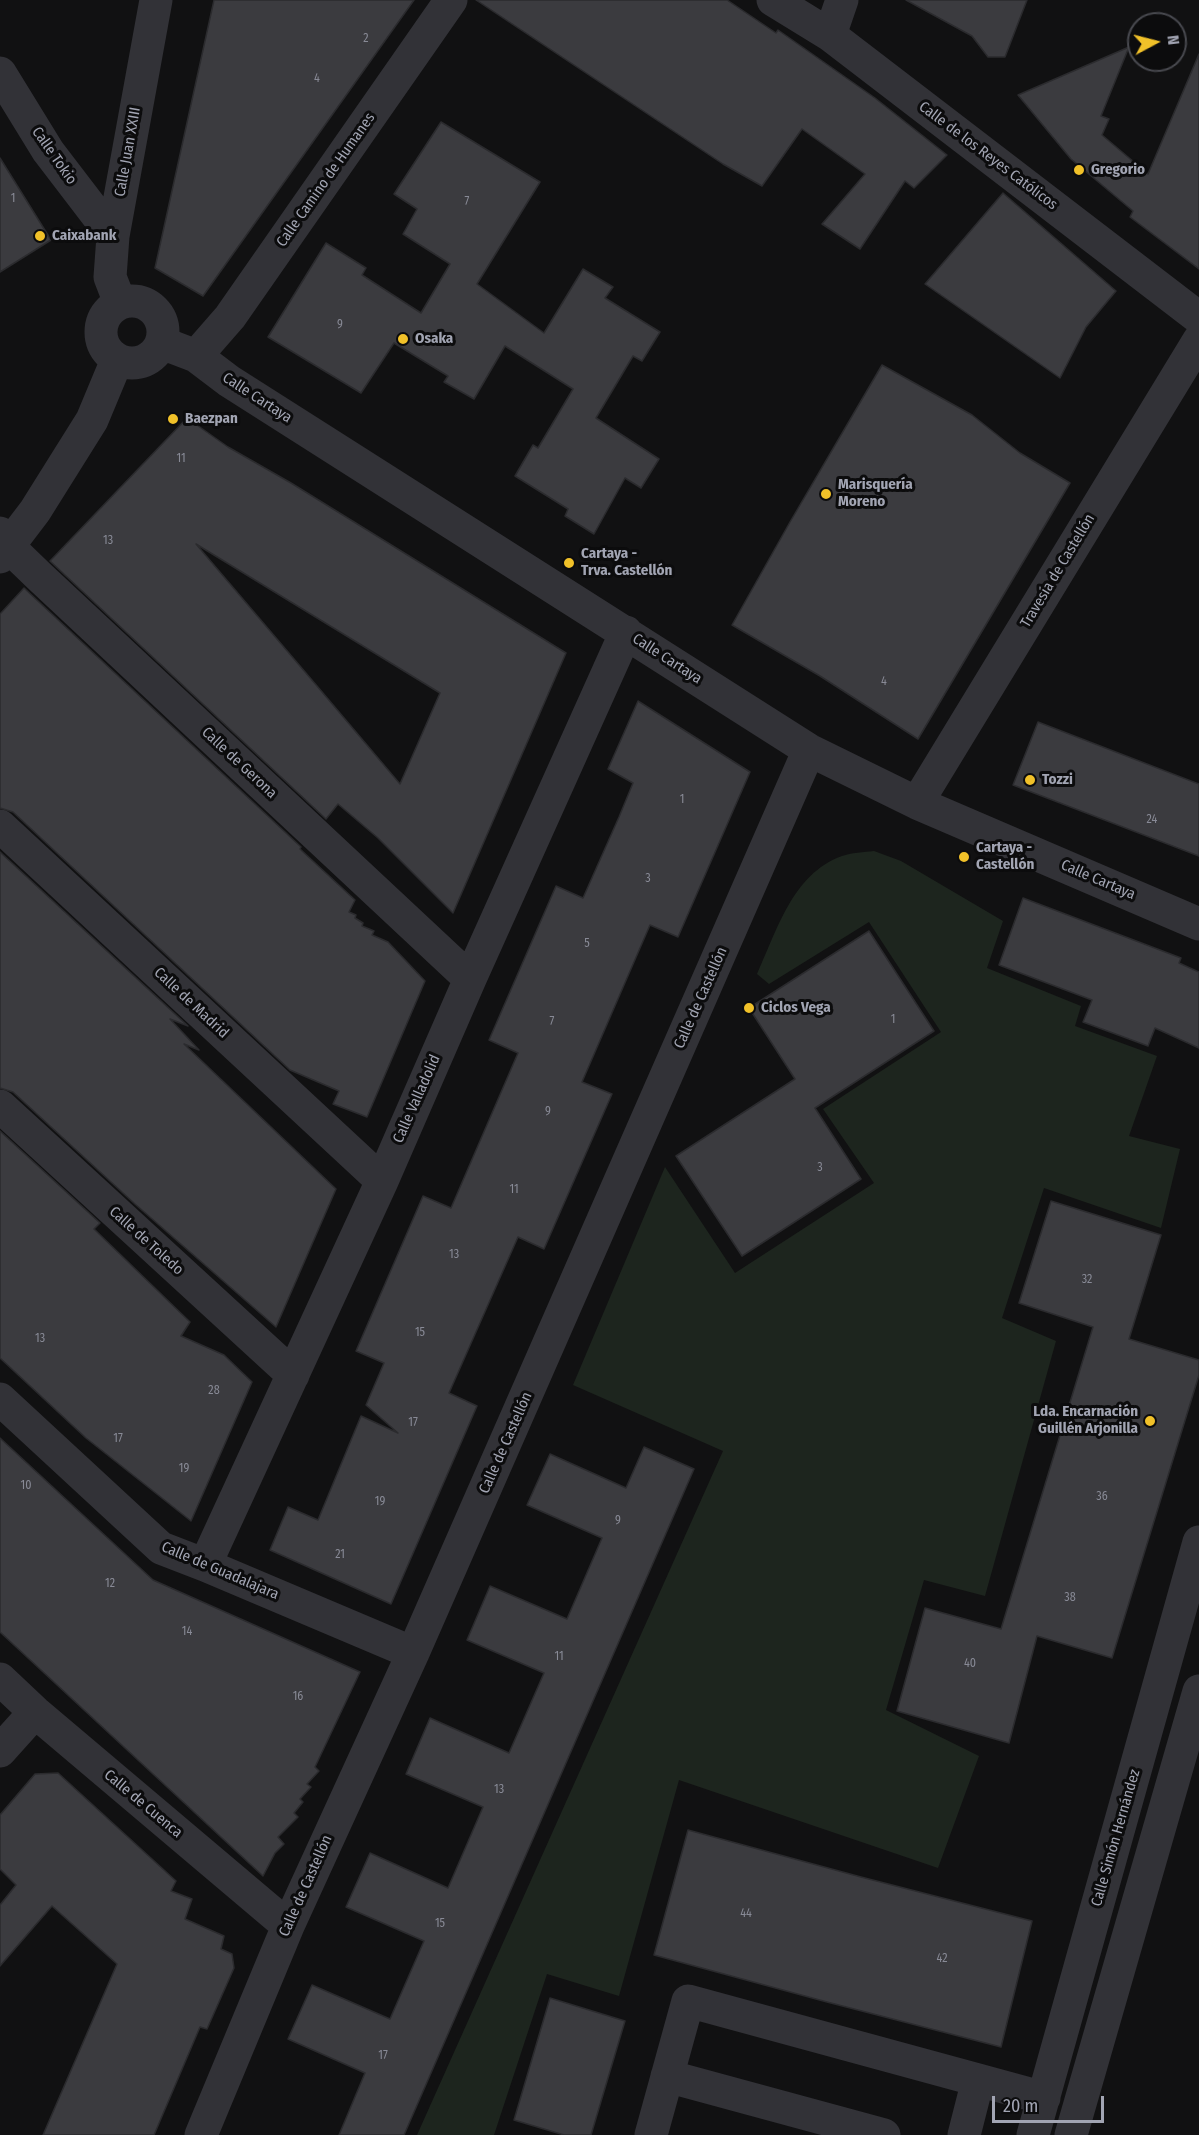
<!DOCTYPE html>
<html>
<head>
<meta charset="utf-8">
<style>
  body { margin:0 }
  #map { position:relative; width:1199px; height:2135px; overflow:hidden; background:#111112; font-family:"Fira Sans Condensed",sans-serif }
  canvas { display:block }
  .north { position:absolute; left:1127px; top:12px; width:60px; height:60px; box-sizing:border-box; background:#0c0c0d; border:2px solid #48494f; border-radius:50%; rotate:83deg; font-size:16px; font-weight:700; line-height:24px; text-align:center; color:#a2a5b3 }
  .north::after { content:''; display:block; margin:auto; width:21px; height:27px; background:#f1c129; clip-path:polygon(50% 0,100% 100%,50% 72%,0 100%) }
  .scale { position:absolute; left:992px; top:2096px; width:112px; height:27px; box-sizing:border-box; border:3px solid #a2a5b3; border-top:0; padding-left:8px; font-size:18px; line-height:21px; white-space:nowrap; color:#a2a5b3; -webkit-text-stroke:4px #0c0c0d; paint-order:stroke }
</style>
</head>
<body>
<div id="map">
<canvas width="1199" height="2135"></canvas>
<div class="north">N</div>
<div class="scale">20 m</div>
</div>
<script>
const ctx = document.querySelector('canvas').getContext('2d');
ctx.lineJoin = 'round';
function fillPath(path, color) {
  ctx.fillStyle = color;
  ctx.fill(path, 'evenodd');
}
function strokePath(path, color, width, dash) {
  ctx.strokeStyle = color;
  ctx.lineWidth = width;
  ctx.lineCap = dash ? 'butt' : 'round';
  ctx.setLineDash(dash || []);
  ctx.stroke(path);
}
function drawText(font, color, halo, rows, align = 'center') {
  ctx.font = font + ' "Fira Sans Condensed",sans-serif';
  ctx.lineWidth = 6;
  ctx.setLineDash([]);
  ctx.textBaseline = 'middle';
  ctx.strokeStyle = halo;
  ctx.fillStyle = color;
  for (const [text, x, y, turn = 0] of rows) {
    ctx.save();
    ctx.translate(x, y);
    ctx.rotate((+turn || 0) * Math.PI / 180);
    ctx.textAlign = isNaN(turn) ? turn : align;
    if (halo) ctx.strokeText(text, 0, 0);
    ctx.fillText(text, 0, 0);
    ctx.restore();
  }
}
fillPath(new Path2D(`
  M 874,851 L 901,861 L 1003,921 L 987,968 L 1081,1006 L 1075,1026 L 1157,1056 L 1129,1136 L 1180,1149 L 1161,1228 L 1044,1188 L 1002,1318 L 1056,1341 L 985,1596 L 924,1580 L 886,1710 L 979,1756 L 938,1868 L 679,1780 L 619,1996 L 547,1974 L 494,2135 L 417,2135 L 723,1451 L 573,1385 L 665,1167 L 735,1273 L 874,1183 L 823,1109 L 941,1032 L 869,922 L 769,984 L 757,974 C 777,931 792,874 842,856 C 851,853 864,852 874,851 Z`), '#1d251e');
const building = new Path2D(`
  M 214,0 L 414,0 L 203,296 L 155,268 Z
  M 476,0 L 727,0 L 776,33 L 778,30 L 875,98 L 947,155 L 914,188 L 905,181 L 860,249 L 822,224 L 865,174 L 802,129 L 762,186 L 723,164 Z
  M 906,0 L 1027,0 L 1005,57 L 988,57 L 972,36 Z
  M 1129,47 L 1101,116 L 1109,119 L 1102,135 L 1148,174 L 1199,54 L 1199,269 L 1130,217 L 1133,211 L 1071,159 L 1018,95 Z
  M 441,122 L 540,182 L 477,284 L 544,333 L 583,269 L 613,287 L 605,298 L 660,332 L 642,361 L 633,356 L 596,418 L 659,459 L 641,488 L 625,478 L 594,534 L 565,516 L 568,509 L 515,476 L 533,445 L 538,448 L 573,389 L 505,346 L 474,399 L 444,382 L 448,376 L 394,343 L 361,393 L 268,337 L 326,243 L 366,268 L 362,275 L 421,313 L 450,264 L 403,234 L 417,209 L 394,194 Z
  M 0,158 L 51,240 L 0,272 Z
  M 1003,193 L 1116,291 L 1086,327 L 1060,378 L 925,284 Z
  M 882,365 L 972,415 L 1020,453 L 1070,483 L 918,739 L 820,676 L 732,625 L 790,522 Z
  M 187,418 L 228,447 L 291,483 L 566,653 L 453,913 L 378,838 L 338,804 L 326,819 L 50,561 ZM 196,544 L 440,693 L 400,784 L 317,686 Z
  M 24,588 L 301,847 L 300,849 L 355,900 L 349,912 L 356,915 L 355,918 L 363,923 L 362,926 L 374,931 L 372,935 L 388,942 L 425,981 L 367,1117 L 333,1104 L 339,1091 L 290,1070 L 13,812 L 0,808 L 0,614 Z
  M 638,701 L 750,772 L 678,937 L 650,925 L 582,1082 L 612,1094 L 544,1249 L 518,1237 L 449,1393 L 477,1406 L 391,1604 L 270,1550 L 288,1507 L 318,1520 L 361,1416 L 398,1433 L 366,1405 L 384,1363 L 356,1351 L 423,1196 L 451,1208 L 518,1053 L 489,1040 L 556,886 L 583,898 L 619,817 L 633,783 L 608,769 Z
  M 1038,722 L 1199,784 L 1199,856 L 1013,785 Z
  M 0,852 L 188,1026 L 170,1019 L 199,1050 L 184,1044 L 336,1189 L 276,1327 L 135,1204 L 13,1092 L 0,1088 Z
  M 1023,898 L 1181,958 L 1179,963 L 1199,972 L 1199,1048 L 1155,1028 L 1148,1046 L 1083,1022 L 1092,1000 L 999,965 Z
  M 869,931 L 934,1031 L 815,1108 L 861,1179 L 742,1256 L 676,1156 L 795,1079 L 749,1008 Z
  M 0,1131 L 100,1223 L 94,1229 L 190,1322 L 181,1336 L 224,1355 L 252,1382 L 191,1521 L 86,1438 L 0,1358 Z
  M 1051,1201 L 1161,1235 L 1129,1339 L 1199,1360 L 1199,1375 L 1112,1658 L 1037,1636 L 1009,1743 L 897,1711 L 925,1608 L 1001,1629 L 1093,1327 L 1019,1303 Z
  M 0,1438 L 153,1580 L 360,1672 L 315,1767 L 319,1771 L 307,1784 L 311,1787 L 300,1799 L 303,1802 L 294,1813 L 298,1817 L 278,1837 L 284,1844 L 275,1853 L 263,1876 L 0,1632 Z
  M 644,1447 L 694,1469 L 404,2135 L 339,2135 L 365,2073 L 288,2039 L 312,1985 L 390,2019 L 424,1941 L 346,1907 L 370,1853 L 448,1888 L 483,1807 L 406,1774 L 430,1718 L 509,1753 L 544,1673 L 467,1640 L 490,1586 L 567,1619 L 602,1538 L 527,1505 L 550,1454 L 626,1488 Z
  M 58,1773 L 176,1881 L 171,1891 L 192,1899 L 185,1919 L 224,1936 L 221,1949 L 232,1954 L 234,1968 L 207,2029 L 200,2027 L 154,2135 L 43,2135 L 117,1964 L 52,1906 L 0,1966 L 0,1905 L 16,1885 L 0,1869 L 0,1815 L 35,1774 Z
  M 688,1830 L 861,1877 L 1032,1921 L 1001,2047 L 827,2002 L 654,1955 Z
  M 550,1998 L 625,2021 L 591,2135 L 564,2135 L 514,2120 Z`);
fillPath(building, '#3b3b3f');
strokePath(building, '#2b2b2e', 1.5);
strokePath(new Path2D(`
  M 773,0 L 830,35 L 1199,318
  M 830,35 L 842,0
  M 0,73 L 48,151 L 113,236
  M101 332a31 31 0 1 1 62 0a31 31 0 1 1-62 0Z
  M 120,303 L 110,277 L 113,236 L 156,0
  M 162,343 L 196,356 L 229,381 L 809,750 L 917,803 L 1199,924
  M 196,356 L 230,317 L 451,0
  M 0,533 L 9,547 L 40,577 L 470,979
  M 0,557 L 35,511 L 92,420 L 117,360
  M 917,803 L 1199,340
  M 0,826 L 382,1181
  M 0,1106 L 293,1375
  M 0,1399 L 161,1548 L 205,1565 L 413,1653
  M 205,1565 L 382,1181 L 470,979 L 626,632
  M 0,1679 L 35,1712 L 288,1926
  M 0,1751 L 35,1712
  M 667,2076 L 884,2135
  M 201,2135 L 288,1926 L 413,1653 L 809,750
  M 651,2135 L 688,2001 L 1044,2098
  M 964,2135 L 978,2080
  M 1033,2135 L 1199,1542
  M 1071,2135 L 1199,1691`), '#323237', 33);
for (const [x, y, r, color] of [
  [1079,170,6,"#f1c129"],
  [40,236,6,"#f1c129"],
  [403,339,6,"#f1c129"],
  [173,419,6,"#f1c129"],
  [826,494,6,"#f1c129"],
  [569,563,6,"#f1c129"],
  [1030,780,6,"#f1c129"],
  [964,857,6,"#f1c129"],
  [749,1008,6,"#f1c129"],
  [1150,1421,6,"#f1c129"]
]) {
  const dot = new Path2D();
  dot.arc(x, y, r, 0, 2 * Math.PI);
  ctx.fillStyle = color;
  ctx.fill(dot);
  strokePath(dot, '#0c0c0d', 2);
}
drawText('12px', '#888a96', null, [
  ["2",366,39],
  ["4",317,79],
  ["1",13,199],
  ["7",467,202],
  ["9",340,325],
  ["11",181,459],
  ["13",108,541],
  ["4",884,682],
  ["1",682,800],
  ["24",1152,820],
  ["3",648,879],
  ["5",587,944],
  ["1",893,1020],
  ["7",552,1022],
  ["9",548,1112],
  ["3",820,1168],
  ["11",514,1190],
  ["13",454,1255],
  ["32",1087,1280],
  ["15",420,1333],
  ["13",40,1339],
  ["28",214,1391],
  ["17",413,1423],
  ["17",118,1439],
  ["19",184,1469],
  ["10",26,1486],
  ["36",1102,1497],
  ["19",380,1502],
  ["9",618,1521],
  ["21",340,1555],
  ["12",110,1584],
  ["38",1070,1598],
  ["14",187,1632],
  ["11",559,1657],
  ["40",970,1664],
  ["16",298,1697],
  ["13",499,1790],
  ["44",746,1914],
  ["15",440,1924],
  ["42",942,1959],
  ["17",383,2056]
]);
drawText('15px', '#a2a5b3', '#0c0c0d', [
  ["Calle Juan XXIII",128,152,-80],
  ["Calle Tokio",54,156,55],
  ["Calle de los Reyes Católicos",988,156,37],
  ["Calle Camino de Humanes",326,180,-55],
  ["Calle Cartaya",257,398,33],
  ["Travesía de Castellón",1058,571,-59],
  ["Calle Cartaya",667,659,33],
  ["Calle de Gerona",239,763,43],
  ["Calle Cartaya",1098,880,23],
  ["Calle de Castellón",701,998,-66],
  ["Calle de Madrid",191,1003,43],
  ["Calle Valladolid",417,1099,-66],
  ["Calle de Toledo",146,1241,42],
  ["Calle de Castellón",506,1443,-66],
  ["Calle de Guadalajara",220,1571,23],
  ["Calle de Cuenca",143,1804,40],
  ["Calle Simón Hernández",1116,1838,-74],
  ["Calle de Castellón",306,1886,-66]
]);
drawText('bold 15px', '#a2a5b3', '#0c0c0d', [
  ["Gregorio",1091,170],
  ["Caixabank",52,236],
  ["Osaka",415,339],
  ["Baezpan",185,419],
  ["Marisquería",838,485],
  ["Moreno",838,502],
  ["Cartaya -",581,554],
  ["Trva. Castellón",581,571],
  ["Tozzi",1042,780],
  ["Cartaya -",976,848],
  ["Castellón",976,865],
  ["Ciclos Vega",761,1008],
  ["Lda. Encarnación",1138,1412,"right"],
  ["Guillén Arjonilla",1138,1429,"right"]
], 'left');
</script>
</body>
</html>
